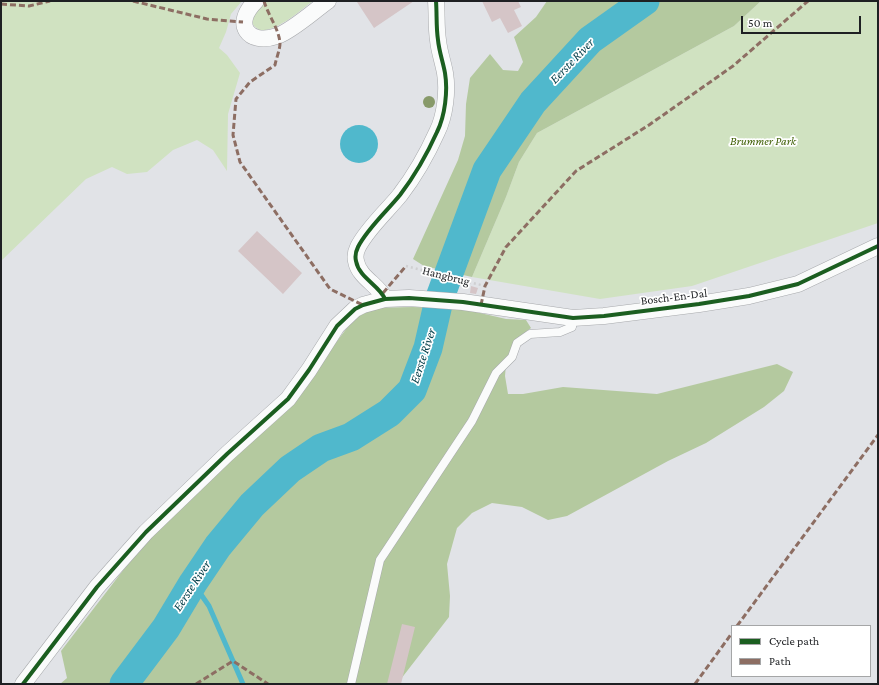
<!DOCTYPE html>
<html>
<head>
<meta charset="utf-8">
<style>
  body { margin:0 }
  #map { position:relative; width:879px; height:685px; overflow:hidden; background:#e1e3e7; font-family:"Crimson Pro",serif }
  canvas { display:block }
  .frame { position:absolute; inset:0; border:2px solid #1e2023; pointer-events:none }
  .legend { position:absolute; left:731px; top:625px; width:140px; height:52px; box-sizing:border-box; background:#fff; border:1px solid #a5a6a7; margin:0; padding:5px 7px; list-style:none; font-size:12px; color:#1e2023 }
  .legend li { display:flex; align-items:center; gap:8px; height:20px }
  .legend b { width:20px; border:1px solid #a5a6a7 }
  .scale { position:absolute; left:741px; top:16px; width:120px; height:18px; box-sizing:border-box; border:2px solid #1e2023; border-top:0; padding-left:5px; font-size:12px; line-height:14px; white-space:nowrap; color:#1e2023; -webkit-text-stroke:3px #fff; paint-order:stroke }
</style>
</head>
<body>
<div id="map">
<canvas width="879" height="685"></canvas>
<div class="frame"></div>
<ul class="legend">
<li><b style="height:5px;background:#1b5e20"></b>Cycle path</li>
<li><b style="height:5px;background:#8d6e63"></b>Path</li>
</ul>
<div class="scale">50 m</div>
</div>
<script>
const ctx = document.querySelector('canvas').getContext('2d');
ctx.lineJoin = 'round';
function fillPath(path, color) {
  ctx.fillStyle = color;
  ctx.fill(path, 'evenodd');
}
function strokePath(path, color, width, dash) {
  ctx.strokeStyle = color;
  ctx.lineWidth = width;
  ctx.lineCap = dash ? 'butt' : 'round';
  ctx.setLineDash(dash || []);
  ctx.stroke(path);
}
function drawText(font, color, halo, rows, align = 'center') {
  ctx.font = font + ' "Crimson Pro",serif';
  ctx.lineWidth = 3.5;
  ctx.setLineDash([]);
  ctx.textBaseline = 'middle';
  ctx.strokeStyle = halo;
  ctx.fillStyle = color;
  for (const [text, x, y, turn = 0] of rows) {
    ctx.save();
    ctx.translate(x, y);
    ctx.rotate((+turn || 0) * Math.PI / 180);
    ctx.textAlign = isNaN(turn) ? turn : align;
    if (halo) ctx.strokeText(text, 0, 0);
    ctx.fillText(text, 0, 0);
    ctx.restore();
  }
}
fillPath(new Path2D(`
  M 1,1 L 242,1 L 231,14 L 226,32 L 219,48 L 227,55 L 240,73 L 228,114 L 227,171 L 213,150 L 197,140 L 173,150 L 147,172 L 127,174 L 112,167 L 86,179 L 1,261 Z
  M 260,1 L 313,1 C 297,13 281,28 261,31 L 254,26 L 251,20 Z
  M 761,1 L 878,1 L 878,223 L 692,286 L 600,299 L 472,277 L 506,197 L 519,162 L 537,133 L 734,26 Z`), '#d0e2c1');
fillPath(new Path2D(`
  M 547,1 L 761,1 L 734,26 L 537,133 L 519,162 L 506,197 L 472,277 L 424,266 L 413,259 L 458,160 L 465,136 L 466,104 L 470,78 L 490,54 L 503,70 L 518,71 L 523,62 L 514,37 L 536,17 Z
  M 413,307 L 463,309 L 506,319 L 526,320 L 531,328 L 521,336 L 506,364 L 505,376 L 508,394 L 523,394 L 563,387 L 657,394 L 777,364 L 793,372 L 784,391 L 764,407 L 706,443 L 668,461 L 567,516 L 548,520 L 522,507 L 492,503 L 472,513 L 457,528 L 447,564 L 450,596 L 449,617 L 397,684 L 60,684 L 67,678 L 61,651 L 151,534 L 232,459 L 278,419 L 353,320 L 367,308 Z`), '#b4c99f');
fillPath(new Path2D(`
  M340 144a19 19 0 1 1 38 0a19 19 0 1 1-38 0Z`), '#50b8cc');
strokePath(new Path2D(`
  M 193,583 L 209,606 L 243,684`), '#50b8cc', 5);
strokePath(new Path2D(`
  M 124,684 L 166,628 L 193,583 L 218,546 L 252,505 L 290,469 L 321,448 L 351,437 L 389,413 L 412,390 L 428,348 L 439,300 L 487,170 L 533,102 L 590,40 L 645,1`), '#50b8cc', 29);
fillPath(new Path2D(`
  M 358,1 L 414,1 L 374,28 L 357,2 Z
  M 482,1 L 518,1 L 521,7 L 514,10 L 522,26 L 508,33 L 500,18 L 492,22 Z
  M 257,231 L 302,273 L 283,294 L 238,251 Z
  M 471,286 L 478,288 L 476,294 L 470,293 Z
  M 402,624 L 415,627 L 401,684 L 387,684 Z`), '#d5c5c7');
const lane = new Path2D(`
  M 351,684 L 380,560 L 472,421 L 496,373 L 512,357 L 517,343 L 530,334 L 560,332 L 572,327 L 573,318`);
const street = new Path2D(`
  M 256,1 C 232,24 248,46 277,36 C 292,31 315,10 328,1
  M 385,299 C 379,285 359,278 356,261 C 355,257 356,251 358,247 C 367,229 387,211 400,195 C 413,178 428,152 437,132 C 445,116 448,91 445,73 C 443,62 439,51 438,40 C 436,27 437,14 436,1
  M 23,684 L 97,587 L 146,532 L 227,454 L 288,399 L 309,370 L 337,326 L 355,309 L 363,305 L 385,299 L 409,298 L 463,302 L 573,318 L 604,316 L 699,304 L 749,296 L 798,284 L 878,246`);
strokePath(lane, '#a7a9ac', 9);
strokePath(street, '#a7a9ac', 17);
strokePath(new Path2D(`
  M 406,266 L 485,286`), '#cfcfd1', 2.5, [2, 3]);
strokePath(lane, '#fafbfb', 8);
strokePath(street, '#fafbfb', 16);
strokePath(new Path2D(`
  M 133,1 L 207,19 L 243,22
  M 264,1 C 268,15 279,29 280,43 C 280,50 276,59 275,65 L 250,82 L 236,99 L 233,135 L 240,162 L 330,289 L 363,305
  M 1,4 L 29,6 L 50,1
  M 383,293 L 406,266
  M 481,305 L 485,286 L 506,247 L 576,171 L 649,125 L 733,66 L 808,1
  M 737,626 L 878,435
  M 196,684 L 233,661 L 268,684
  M 695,684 L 732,633`), '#8d6e63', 3, [6, 3]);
strokePath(new Path2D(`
  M 385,299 C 379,285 359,278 356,261 C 355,257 356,251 358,247 C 367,229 387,211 400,195 C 413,178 428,152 437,132 C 445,116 448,91 445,73 C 443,62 439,51 438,40 C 436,27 437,14 436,1
  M 23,684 L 97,587 L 146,532 L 227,454 L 288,399 L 309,370 L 337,326 L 355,309 L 363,305 L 385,299 L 409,298 L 463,302 L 573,318 L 604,316 L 699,304 L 749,296 L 798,284 L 878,246`), '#1b5e20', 4);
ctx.fillStyle = '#889a6a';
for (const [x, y] of [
  [429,102]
]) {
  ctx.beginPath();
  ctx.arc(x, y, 6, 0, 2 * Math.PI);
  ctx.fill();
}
drawText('italic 12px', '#3f5f04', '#fff', [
  ["Brummer Park",763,141]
]);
drawText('12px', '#1e2023', '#fff', [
  ["Hangbrug",446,276,14],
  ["Bosch-En-Dal",674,297,-7]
]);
drawText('italic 13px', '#05404b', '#fff', [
  ["Eerste River",572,61,-46],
  ["Eerste River",423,356,-72],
  ["Eerste River",192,586,-57]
]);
</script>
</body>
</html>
